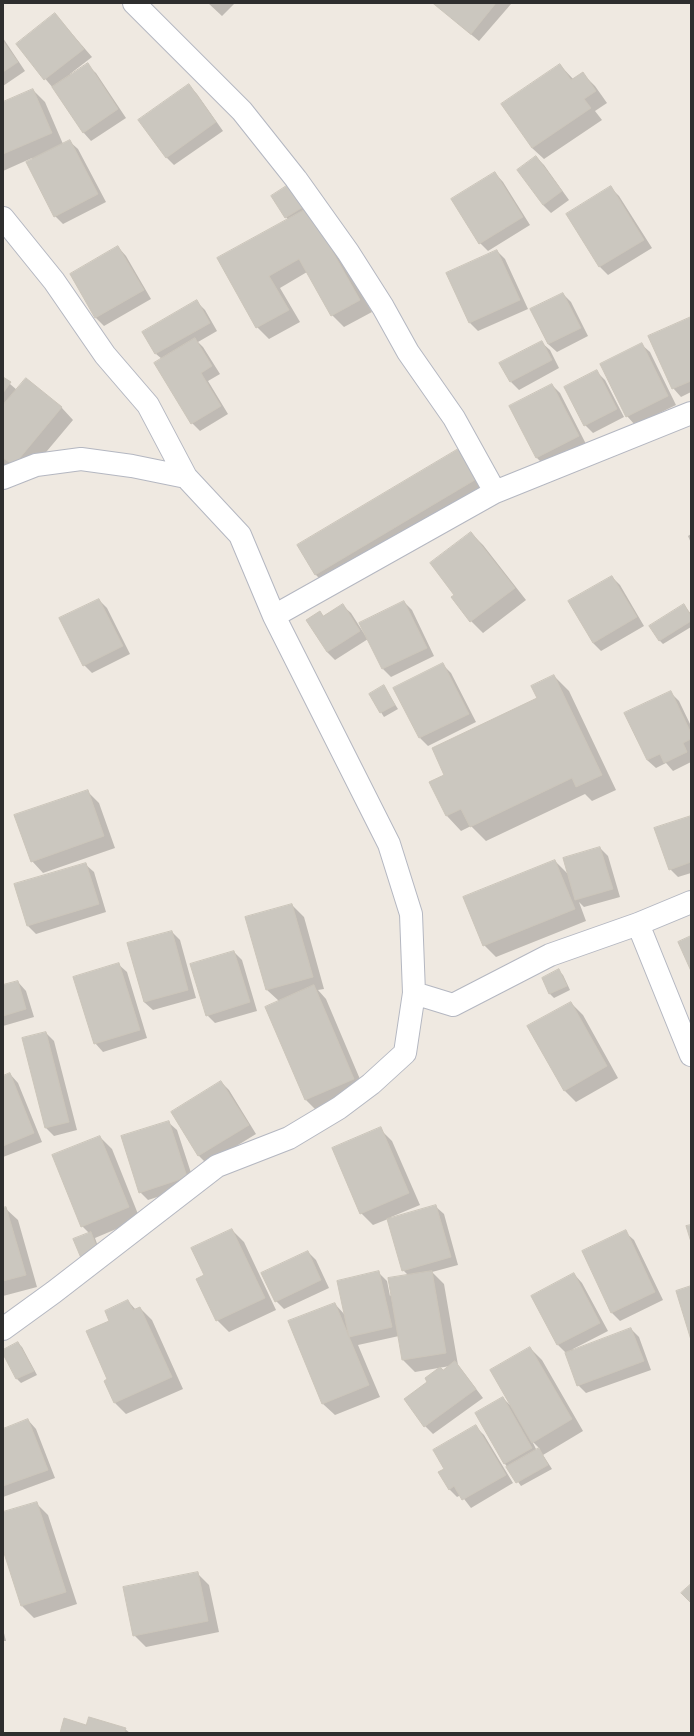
<!DOCTYPE html>
<html>
<head>
<meta charset="utf-8">
<style>
  body { margin:0 }
  #map { position:relative; width:694px; height:1736px; overflow:hidden; background:#efe9e1; font-family:Manrope,sans-serif }
  canvas { display:block }
  .frame { position:absolute; inset:0; border:4px solid #2e2e2e; pointer-events:none }
</style>
</head>
<body>
<div id="map">
<canvas width="694" height="1736"></canvas>
<div class="frame"></div>
</div>
<script>
const ctx = document.querySelector('canvas').getContext('2d');
ctx.lineJoin = 'round';
function fillPath(path, color) {
  ctx.fillStyle = color;
  ctx.fill(path, 'evenodd');
}
function strokePath(path, color, width, dash) {
  ctx.strokeStyle = color;
  ctx.lineWidth = width;
  ctx.lineCap = dash ? 'butt' : 'round';
  ctx.setLineDash(dash || []);
  ctx.stroke(path);
}
fillPath(new Path2D(`
  M 208,3 L 235,3 L 222,16 Z
  M 433,3 L 510,3 L 511,4 L 479,41 Z
  M 55,14 L 92,57 L 70,74 L 71,75 L 87,65 L 96,73 L 126,118 L 91,141 L 83,132 L 53,88 L 17,45 Z
  M 3,38 L 25,71 L 3,86 Z
  M 560,65 L 574,80 L 583,74 L 595,86 L 607,103 L 595,111 L 602,120 L 544,159 L 532,148 Z
  M 189,86 L 197,94 L 223,131 L 174,165 L 166,157 Z
  M 33,90 L 45,102 L 63,144 L 69,141 L 78,149 L 106,202 L 63,224 L 55,216 L 32,158 L 3,171 L 3,103 Z
  M 536,157 L 544,165 L 569,200 L 551,213 L 543,205 Z
  M 495,173 L 503,182 L 530,225 L 488,251 L 480,243 Z
  M 611,188 L 619,196 L 652,248 L 608,275 L 600,267 L 567,215 Z
  M 292,190 L 320,221 L 372,312 L 344,327 L 332,315 L 307,272 L 280,288 L 300,322 L 269,339 L 257,327 L 219,258 L 288,220 L 286,217 Z
  M 118,247 L 126,256 L 151,299 L 104,326 L 96,318 L 71,275 Z
  M 497,251 L 505,259 L 528,309 L 478,331 L 470,323 L 447,273 Z
  M 563,294 L 571,302 L 588,336 L 557,352 L 548,344 L 531,310 Z
  M 197,302 L 205,310 L 217,331 L 198,342 L 203,347 L 220,374 L 208,381 L 228,414 L 200,431 L 192,423 L 162,359 L 156,354 Z
  M 691,318 L 691,392 L 681,397 L 673,388 Z
  M 541,342 L 550,350 L 559,368 L 519,390 L 511,382 Z
  M 641,344 L 650,352 L 676,405 L 635,425 L 627,416 L 601,365 Z
  M 596,371 L 605,380 L 624,417 L 593,433 L 585,425 Z
  M 3,378 L 17,390 L 26,379 L 62,408 L 73,420 L 26,476 L 3,468 Z
  M 552,385 L 560,393 L 586,444 L 545,466 L 536,457 Z
  M 460,449 L 489,490 L 327,586 L 315,574 Z
  M 471,533 L 483,545 L 526,600 L 483,633 L 471,621 L 456,595 Z
  M 691,534 L 691,543 L 688,536 Z
  M 612,577 L 620,585 L 644,626 L 601,651 L 593,643 Z
  M 99,600 L 107,608 L 130,654 L 92,673 L 84,665 Z
  M 404,602 L 412,610 L 434,656 L 391,677 L 383,669 L 368,639 L 335,660 L 327,652 L 320,612 L 324,617 L 342,605 L 351,613 L 365,635 Z
  M 684,605 L 691,614 L 691,627 L 663,644 L 659,640 Z
  M 443,665 L 451,673 L 476,722 L 428,746 L 420,738 Z
  M 554,676 L 569,691 L 616,790 L 592,801 L 585,794 L 486,841 L 471,826 L 461,831 L 447,816 L 431,782 L 446,775 L 538,698 Z
  M 384,687 L 398,709 L 384,717 L 370,695 Z
  M 671,693 L 679,701 L 691,726 L 691,762 L 673,771 L 666,763 L 656,768 L 647,760 Z
  M 87,791 L 99,803 L 115,848 L 43,873 L 32,861 Z
  M 691,817 L 691,873 L 678,877 L 670,869 Z
  M 600,848 L 608,856 L 620,897 L 584,907 L 579,902 L 586,921 L 496,957 L 484,945 L 555,861 L 569,875 Z
  M 85,864 L 94,872 L 106,912 L 36,934 L 28,926 Z
  M 292,905 L 304,917 L 324,989 L 318,990 L 326,999 L 365,1091 L 317,1111 L 305,1099 L 279,1001 L 267,990 Z
  M 172,932 L 180,940 L 196,998 L 153,1010 L 144,1002 L 128,944 Z
  M 234,952 L 242,960 L 257,1011 L 215,1023 L 207,1015 Z
  M 118,964 L 127,972 L 147,1038 L 103,1052 L 95,1043 Z
  M 559,971 L 563,975 L 570,990 L 554,998 L 550,994 L 543,978 Z
  M 18,982 L 26,991 L 34,1017 L 3,1026 L 3,986 Z
  M 571,1003 L 583,1015 L 618,1078 L 576,1102 L 564,1090 Z
  M 46,1033 L 54,1041 L 77,1130 L 54,1136 L 46,1128 L 23,1039 Z
  M 10,1074 L 18,1083 L 42,1142 L 3,1157 L 3,1077 Z
  M 221,1082 L 229,1090 L 256,1134 L 207,1164 L 199,1156 L 172,1112 Z
  M 168,1122 L 177,1130 L 195,1185 L 148,1200 L 140,1192 Z
  M 380,1129 L 392,1141 L 420,1205 L 391,1217 L 392,1219 L 435,1206 L 444,1214 L 458,1265 L 432,1272 L 444,1284 L 458,1365 L 483,1398 L 433,1434 L 425,1426 L 443,1371 L 450,1366 L 415,1372 L 403,1360 L 399,1336 L 358,1345 L 380,1397 L 335,1415 L 323,1404 L 290,1322 L 335,1304 L 345,1315 L 378,1272 L 387,1281 L 390,1296 L 409,1276 L 403,1270 L 388,1219 L 373,1225 L 361,1213 Z
  M 100,1137 L 112,1149 L 140,1219 L 95,1238 L 101,1255 L 85,1261 L 90,1234 L 82,1226 Z
  M 3,1209 L 6,1209 L 18,1220 L 37,1287 L 3,1296 Z
  M 232,1230 L 244,1242 L 276,1310 L 229,1332 L 217,1320 L 205,1275 Z
  M 625,1232 L 634,1240 L 663,1300 L 620,1321 L 612,1313 Z
  M 308,1252 L 316,1260 L 329,1288 L 284,1309 L 276,1301 Z
  M 574,1274 L 582,1283 L 608,1331 L 573,1349 L 574,1350 L 631,1329 L 639,1337 L 651,1370 L 586,1393 L 578,1385 L 566,1353 L 558,1345 L 532,1296 Z
  M 128,1301 L 136,1310 L 140,1308 L 152,1320 L 183,1389 L 126,1414 L 115,1403 L 109,1380 L 110,1321 Z
  M 18,1343 L 22,1347 L 37,1375 L 21,1383 L 17,1379 L 3,1352 Z
  M 530,1348 L 542,1360 L 583,1431 L 543,1455 L 552,1469 L 521,1486 L 505,1464 L 476,1414 L 503,1398 L 512,1407 ZM 532,1441 L 540,1449 L 537,1451 Z
  M 28,1420 L 36,1429 L 55,1478 L 3,1497 L 3,1430 Z
  M 476,1427 L 484,1435 L 513,1483 L 471,1508 L 461,1495 L 457,1497 L 449,1489 L 445,1469 Z
  M 36,1503 L 48,1515 L 77,1604 L 34,1618 L 22,1606 L 3,1546 L 3,1513 Z
  M 197,1573 L 209,1585 L 219,1632 L 146,1647 L 134,1635 Z
  M 3,1629 L 6,1641 L 3,1641 Z
  M 87,1727 L 125,1729 L 130,1733 L 61,1733 Z`), '#0003');
const building = new Path2D(`
  M 433,3 L 496,3 L 471,34 Z
  M 55,13 L 84,49 L 44,80 L 16,44 Z
  M 3,41 L 18,62 L 3,72 Z
  M 88,63 L 118,109 L 83,133 L 52,87 Z
  M 560,64 L 571,80 L 583,72 L 596,91 L 584,99 L 591,108 L 532,148 L 501,104 Z
  M 189,84 L 216,122 L 166,158 L 138,120 Z
  M 33,89 L 52,133 L 3,154 L 3,102 Z
  M 70,140 L 98,194 L 54,217 L 26,162 Z
  M 536,156 L 562,191 L 543,205 L 517,170 Z
  M 495,172 L 523,217 L 479,244 L 451,199 Z
  M 288,185 L 303,207 L 285,218 L 271,196 Z
  M 611,186 L 644,240 L 599,267 L 566,214 Z
  M 308,208 L 360,300 L 331,316 L 299,259 L 269,276 L 289,310 L 256,328 L 217,258 Z
  M 118,246 L 144,290 L 95,318 L 70,274 Z
  M 497,250 L 520,300 L 469,323 L 446,273 Z
  M 563,293 L 581,328 L 548,344 L 530,309 Z
  M 197,300 L 210,323 L 155,354 L 142,332 Z
  M 691,317 L 691,381 L 672,389 L 648,336 Z
  M 195,338 L 212,366 L 201,373 L 221,406 L 191,424 L 154,363 Z
  M 542,341 L 552,360 L 510,382 L 499,363 Z
  M 642,343 L 668,396 L 626,417 L 600,364 Z
  M 597,370 L 617,409 L 584,426 L 564,387 Z
  M 3,377 L 11,382 L 3,393 Z
  M 26,378 L 62,407 L 14,465 L 3,458 L 3,405 Z
  M 552,384 L 579,436 L 536,458 L 509,406 Z
  M 460,448 L 478,478 L 315,575 L 297,545 Z
  M 471,532 L 515,588 L 470,622 L 451,597 L 454,595 L 430,563 Z
  M 612,576 L 637,617 L 593,643 L 568,601 Z
  M 99,599 L 123,646 L 83,666 L 59,618 Z
  M 404,601 L 427,648 L 382,669 L 359,623 Z
  M 343,604 L 360,631 L 327,652 L 306,620 L 320,611 L 323,616 Z
  M 684,604 L 691,616 L 691,621 L 659,641 L 649,626 Z
  M 443,663 L 469,714 L 419,738 L 393,688 Z
  M 554,675 L 602,775 L 576,787 L 572,778 L 470,827 L 461,809 L 446,816 L 429,782 L 444,775 L 432,748 L 537,698 L 531,686 Z
  M 384,685 L 395,705 L 380,713 L 369,694 Z
  M 671,691 L 691,733 L 691,739 L 683,743 L 687,752 L 664,763 L 660,754 L 647,760 L 624,713 Z
  M 88,790 L 104,836 L 31,862 L 14,815 Z
  M 691,816 L 691,862 L 669,870 L 654,828 Z
  M 600,847 L 613,889 L 575,900 L 563,858 Z
  M 555,860 L 575,909 L 483,946 L 463,897 Z
  M 86,863 L 99,904 L 27,926 L 14,884 Z
  M 292,904 L 313,977 L 266,990 L 245,917 Z
  M 172,931 L 188,990 L 144,1002 L 127,943 Z
  M 691,936 L 691,971 L 678,942 Z
  M 234,951 L 250,1002 L 206,1016 L 190,964 Z
  M 119,963 L 140,1030 L 94,1044 L 73,977 Z
  M 559,969 L 567,986 L 549,994 L 542,978 Z
  M 18,981 L 26,1009 L 3,1016 L 3,985 Z
  M 314,985 L 354,1079 L 305,1100 L 265,1007 Z
  M 571,1002 L 607,1066 L 564,1091 L 527,1026 Z
  M 46,1032 L 69,1122 L 45,1128 L 22,1038 Z
  M 10,1073 L 34,1133 L 3,1146 L 3,1076 Z
  M 221,1081 L 249,1125 L 198,1156 L 171,1112 Z
  M 169,1121 L 187,1177 L 139,1193 L 121,1136 Z
  M 381,1127 L 409,1193 L 360,1214 L 332,1148 Z
  M 100,1136 L 129,1207 L 81,1227 L 52,1155 Z
  M 436,1205 L 451,1257 L 402,1271 L 387,1219 Z
  M 6,1207 L 26,1275 L 3,1281 L 3,1208 Z
  M 691,1225 L 691,1242 L 686,1226 Z
  M 232,1229 L 265,1298 L 216,1321 L 196,1279 L 204,1275 L 191,1248 Z
  M 626,1230 L 655,1292 L 611,1313 L 582,1251 Z
  M 91,1232 L 98,1251 L 81,1258 L 73,1239 Z
  M 308,1251 L 321,1280 L 275,1302 L 261,1273 Z
  M 379,1271 L 392,1327 L 349,1337 L 337,1281 Z
  M 432,1271 L 446,1353 L 402,1360 L 388,1278 Z
  M 574,1273 L 600,1323 L 557,1345 L 531,1296 Z
  M 691,1286 L 691,1340 L 676,1291 Z
  M 128,1300 L 133,1310 L 140,1307 L 172,1377 L 114,1403 L 104,1381 L 107,1379 L 86,1331 L 109,1321 L 105,1311 Z
  M 335,1303 L 369,1385 L 322,1404 L 288,1321 Z
  M 631,1328 L 644,1361 L 577,1386 L 565,1353 Z
  M 18,1342 L 34,1371 L 16,1379 L 3,1354 L 3,1350 Z
  M 530,1347 L 572,1419 L 532,1443 L 490,1370 Z
  M 455,1361 L 476,1389 L 424,1427 L 404,1399 L 427,1382 L 425,1378 L 440,1367 L 443,1370 Z
  M 503,1397 L 532,1448 L 504,1464 L 475,1413 Z
  M 28,1419 L 48,1470 L 3,1486 L 3,1429 Z
  M 476,1425 L 506,1475 L 462,1500 L 454,1486 L 449,1490 L 438,1472 L 444,1469 L 433,1450 Z
  M 539,1448 L 548,1465 L 516,1483 L 506,1467 Z
  M 37,1502 L 66,1592 L 21,1606 L 3,1550 L 3,1512 Z
  M 198,1572 L 208,1621 L 133,1636 L 123,1587 Z
  M 691,1584 L 691,1603 L 681,1593 Z
  M 89,1717 L 126,1728 L 124,1733 L 60,1733 L 64,1718 L 86,1725 Z`);
fillPath(building, '#cbc7bf');
strokePath(building, '#cbc5ba', 1);
const minor = new Path2D(`
  M 134,3 L 242,111 L 296,179 L 348,252 L 383,307 L 408,352 L 454,418 L 495,492
  M 3,218 L 54,281 L 105,355 L 148,405 L 186,477
  M 3,478 L 36,465 L 81,459 L 132,466 L 186,477 L 240,535 L 274,616 L 389,844 L 411,914 L 414,993 L 405,1053 L 371,1084 L 339,1108 L 289,1138 L 217,1166 L 54,1292 L 3,1329
  M 274,616 L 495,492 L 691,413
  M 638,924 L 691,1055
  M 414,993 L 453,1005 L 550,955 L 638,924 L 691,902`);
strokePath(minor, '#b4b7c1', 24);
strokePath(minor, '#fff', 22);
</script>
</body>
</html>
